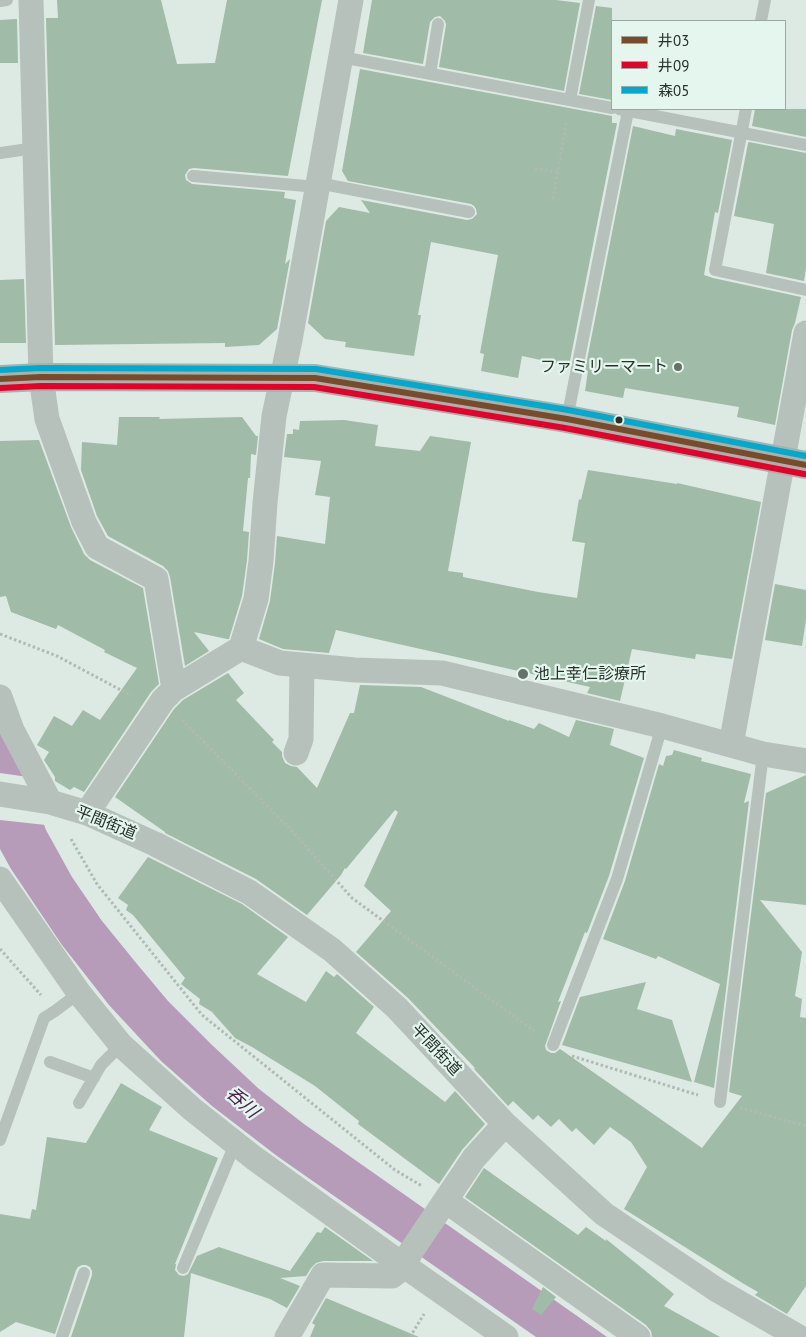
<!DOCTYPE html>
<html>
<head>
<meta charset="utf-8">
<style>
  body { margin:0 }
  #map { position:relative; width:806px; height:1337px; overflow:hidden; background:#dde9e3; font-family:"PT Sans","Noto Sans JP",sans-serif }
  canvas { display:block }
  .legend { position:absolute; left:611px; top:20px; width:175px; height:90px; box-sizing:border-box; background:#e4f6ed; border:1px solid #98a79f; margin:0; padding:6px 9px; list-style:none; font-size:15px; color:#263129 }
  .legend li { display:flex; align-items:center; gap:10px; height:25px }
  .legend b { width:25px; border:1px solid #98a79f }
</style>
</head>
<body>
<div id="map">
<canvas width="806" height="1337"></canvas>
<ul class="legend">
<li><b style="height:6px;background:#7a4b2a"></b>井03</li>
<li><b style="height:6px;background:#e4002b"></b>井09</li>
<li><b style="height:6px;background:#00a9ce"></b>森05</li>
</ul>
</div>
<script>
const ctx = document.querySelector('canvas').getContext('2d');
ctx.lineJoin = 'round';
function fillPath(path, color) {
  ctx.fillStyle = color;
  ctx.fill(path, 'evenodd');
}
function strokePath(path, color, width, dash) {
  ctx.strokeStyle = color;
  ctx.lineWidth = width;
  ctx.lineCap = dash ? 'butt' : 'round';
  ctx.setLineDash(dash || []);
  ctx.stroke(path);
}
function drawText(font, color, halo, rows, align = 'center') {
  ctx.font = font + ' "PT Sans","Noto Sans JP",sans-serif';
  ctx.lineWidth = 4.5;
  ctx.setLineDash([]);
  ctx.textBaseline = 'middle';
  ctx.strokeStyle = halo;
  ctx.fillStyle = color;
  for (const [text, x, y, turn = 0] of rows) {
    ctx.save();
    ctx.translate(x, y);
    ctx.rotate((+turn || 0) * Math.PI / 180);
    ctx.textAlign = isNaN(turn) ? turn : align;
    if (halo) ctx.strokeText(text, 0, 0);
    ctx.fillText(text, 0, 0);
    ctx.restore();
  }
}
fillPath(new Path2D(`
  M 0,723 L 25,775 L 46,830 L 72,877 L 102,921 L 137,964 L 168,1001 L 212,1045 L 259,1089 L 304,1124 L 607,1337 L 536,1337 L 277,1156 L 212,1106 L 161,1061 L 109,1005 L 62,945 L 11,869 L 0,849 Z`), '#b79cb9');
fillPath(new Path2D(`
  M 0,773 L 28,777 L 46,825 L 0,820 Z`), '#dde9e3');
fillPath(new Path2D(`
  M 57,0 L 161,0 L 177,64 L 215,63 L 227,0 L 322,0 L 288,176 L 194,168 L 189,169 L 185,175 L 186,180 L 192,184 L 285,192 L 284,198 L 296,200 L 285,264 L 290,259 L 277,329 L 259,345 L 225,347 L 225,343 L 55,345 L 46,18 L 58,18 Z
  M 372,0 L 556,0 L 580,3 L 564,91 L 439,67 L 446,25 L 445,21 L 440,16 L 435,17 L 430,22 L 423,64 L 363,53 Z
  M 596,6 L 612,8 L 612,100 L 579,94 Z
  M 17,19 L 18,63 L 0,63 L 0,20 Z
  M 360,69 L 612,116 L 612,123 L 617,123 L 569,366 L 522,356 L 518,378 L 481,371 L 484,354 L 480,353 L 498,255 L 431,242 L 418,315 L 421,315 L 414,356 L 345,347 L 346,342 L 325,339 L 308,323 L 326,221 L 339,207 L 370,213 L 361,200 L 467,220 L 472,219 L 477,214 L 476,209 L 474,206 L 471,204 L 348,181 L 342,171 Z
  M 755,109 L 806,109 L 806,137 L 752,126 Z
  M 633,126 L 675,136 L 676,129 L 732,140 L 718,213 L 715,212 L 704,275 L 713,278 L 801,297 L 795,323 L 792,330 L 775,425 L 737,417 L 739,407 L 625,388 L 623,398 L 585,391 L 588,371 L 585,370 Z
  M 749,142 L 806,153 L 806,268 L 804,281 L 766,273 L 774,224 L 734,216 L 748,143 Z
  M 24,279 L 26,343 L 0,343 L 0,280 Z
  M 119,417 L 160,417 L 159,419 L 242,417 L 256,436 L 258,436 L 256,455 L 251,454 L 250,478 L 248,478 L 243,531 L 249,532 L 247,560 L 242,596 L 229,639 L 227,639 L 194,632 L 209,651 L 185,666 L 170,577 L 168,571 L 163,566 L 108,536 L 97,516 L 81,470 L 82,442 L 117,445 Z
  M 344,420 L 378,425 L 375,446 L 420,451 L 430,436 L 471,442 L 448,571 L 463,573 L 463,577 L 538,592 L 577,598 L 585,543 L 572,541 L 579,499 L 581,500 L 588,470 L 677,484 L 677,483 L 761,502 L 732,659 L 696,654 L 695,659 L 632,649 L 620,701 L 587,693 L 590,687 L 336,630 L 329,653 L 283,649 L 259,639 L 270,601 L 275,563 L 277,536 L 325,544 L 330,497 L 315,495 L 321,461 L 284,457 L 287,434 L 293,434 L 293,429 L 299,430 L 300,421 Z
  M 39,440 L 71,527 L 84,554 L 90,560 L 143,588 L 159,684 L 151,692 L 84,792 L 74,787 L 70,790 L 55,781 L 55,777 L 44,760 L 49,752 L 37,745 L 54,716 L 72,726 L 83,710 L 100,720 L 137,668 L 104,652 L 105,650 L 58,625 L 56,629 L 11,612 L 6,596 L 0,597 L 0,441 Z
  M 775,584 L 806,590 L 806,619 L 802,646 L 765,640 Z
  M 228,673 L 244,693 L 236,700 L 274,740 L 272,742 L 282,752 L 282,756 L 285,763 L 291,766 L 297,767 L 317,788 L 350,713 L 354,713 L 360,685 L 421,687 L 509,721 L 509,720 L 534,729 L 539,723 L 569,737 L 576,720 L 614,729 L 610,745 L 644,758 L 609,876 L 587,933 L 585,932 L 558,1002 L 561,1001 L 545,1046 L 546,1050 L 551,1053 L 555,1053 L 560,1049 L 702,1148 L 742,1096 L 729,1092 L 766,793 L 806,775 L 806,905 L 760,900 L 802,952 L 795,996 L 802,999 L 800,1017 L 806,1018 L 806,1286 L 787,1314 L 755,1295 L 758,1292 L 744,1284 L 624,1209 L 647,1167 L 631,1142 L 610,1127 L 594,1145 L 576,1128 L 572,1132 L 559,1119 L 551,1127 L 538,1115 L 533,1120 L 513,1101 L 508,1106 L 474,1069 L 475,1068 L 408,998 L 356,952 L 391,911 L 364,886 L 398,812 L 395,810 L 346,869 L 345,868 L 341,875 L 307,915 L 256,879 L 165,833 L 165,832 L 115,797 L 174,709 L 183,700 Z
  M 674,750 L 702,758 L 701,761 L 751,774 L 744,803 L 749,801 L 714,1088 L 694,1082 L 720,984 L 658,956 L 656,959 L 603,939 L 625,881 L 659,764 L 663,766 L 666,756 L 672,755 Z
  M 148,857 L 242,904 L 288,937 L 257,974 L 306,1002 L 326,971 L 334,977 L 337,974 L 374,1007 L 356,1033 L 445,1102 L 455,1091 L 485,1124 L 462,1150 L 439,1184 L 358,1124 L 359,1121 L 315,1086 L 252,1047 L 235,1038 L 212,1012 L 199,1004 L 200,999 L 181,984 L 185,978 L 133,915 L 126,910 L 128,905 L 118,898 Z
  M 646,982 L 637,1009 L 672,1020 L 692,1082 L 562,1045 L 580,997 Z
  M 121,1083 L 162,1107 L 149,1130 L 218,1158 L 175,1264 L 176,1264 L 175,1270 L 179,1275 L 184,1276 L 188,1274 L 197,1256 L 219,1247 L 290,1271 L 317,1232 L 321,1233 L 325,1227 L 373,1261 L 323,1261 L 316,1263 L 311,1268 L 306,1276 L 280,1278 L 300,1286 L 287,1308 L 270,1299 L 191,1273 L 184,1337 L 71,1337 L 92,1275 L 92,1271 L 90,1267 L 86,1265 L 82,1265 L 78,1267 L 76,1270 L 55,1334 L 16,1322 L 0,1332 L 0,1214 L 30,1219 L 32,1209 L 36,1210 L 47,1137 L 86,1143 Z
  M 484,1168 L 578,1235 L 586,1227 L 606,1241 L 606,1239 L 674,1294 L 664,1306 L 720,1337 L 652,1337 L 651,1331 L 646,1325 L 465,1197 Z
  M 543,1287 L 556,1297 L 541,1315 L 532,1309 Z
  M 326,1298 L 419,1337 L 310,1337 L 315,1325 L 312,1323 Z`), '#a0bba7');
strokePath(new Path2D(`
  M 535,169 L 558,172
  M 553,199 L 566,123
  M 0,634 L 57,656 L 132,696
  M 182,720 L 294,833 L 352,898 L 534,1031
  M 71,839 L 97,884 L 202,1015 L 395,1170 L 422,1186
  M 0,949 L 41,995
  M 572,1056 L 698,1095
  M 740,1108 L 806,1126
  M 410,1337 L 424,1314`), '#afbab3', 3, [2.5, 2.5]);
strokePath(new Path2D(`
  M 0,1 L 7,0
  M 761,21 L 765,0
  M 341,57 L 612,108
  M 430,74 L 438,24
  M 570,100 L 589,0
  M 619,109 L 806,145
  M 746,109 L 715,270 L 806,290
  M 0,153 L 35,148
  M 193,176 L 317,187
  M 318,183 L 469,212
  M 567,419 L 628,111
  M 553,1045 L 617,879 L 662,726
  M 50,1062 L 94,1078
  M 720,1102 L 763,754
  M 79,1103 L 101,1065 L 121,1045
  M 0,1140 L 44,1018 L 55,1011 L 79,993
  M 183,1268 L 235,1144
  M 62,1337 L 84,1273`), '#b7c1bb', 12);
strokePath(new Path2D(`
  M 31,0 L 41,377 L 47,419 L 84,522 L 97,547 L 156,579 L 174,689
  M 241,648 L 280,663 L 355,670 L 442,673 L 662,726 L 763,754 L 806,761
  M 0,697 L 12,730 L 50,802
  M 731,745 L 806,333
  M 296,753 L 301,739 L 302,665
  M 0,794 L 50,802 L 87,813 L 155,844 L 249,892 L 332,950 L 397,1008 L 505,1124 L 604,1214 L 717,1290 L 799,1337
  M 87,813 L 163,700 L 174,689 L 241,648 L 256,599 L 261,561 L 265,503 L 274,416 L 290,340 L 351,0
  M 0,879 L 79,993 L 121,1045 L 192,1109 L 254,1158 L 386,1253 L 506,1337
  M 446,1201 L 638,1337
  M 287,1337 L 323,1275 L 392,1276 L 405,1266 L 410,1253 L 474,1158 L 505,1124`), '#b7c1bb', 25);
strokePath(new Path2D(`
  M 0,379 L 41,377 L 315,378 L 567,419 L 806,465`), '#a7b2ac', 28);
strokePath(new Path2D(`
  M 0,379 L 41,377 L 315,378 L 567,419 L 806,465`), '#7a4b2a', 6);
strokePath(new Path2D(`
  M 0,388 L 41,386 L 314,387 L 565,428 L 804,474`), '#e4002b', 6);
strokePath(new Path2D(`
  M 0,370 L 41,368 L 316,369 L 568,410 L 806,456`), '#00a9ce', 6);
for (const [x, y, r, color] of [
  [678,367,5,"#66716a"],
  [619,420,4.5,"#263129"],
  [523,674,6,"#66716a"]
]) {
  const dot = new Path2D();
  dot.arc(x, y, r, 0, 2 * Math.PI);
  ctx.fillStyle = color;
  ctx.fill(dot);
  strokePath(dot, '#e4f6ed', 2);
}
drawText('16px', '#263129', '#e4f6ed', [
  ["ファミリーマート",668,367],
  ["池上幸仁診療所",534,674,"left"]
], 'right');
drawText('16px', '#263129', '#e4f6ed', [
  ["平間街道",106,823,22],
  ["平間街道",436,1050,47]
]);
drawText('italic 18px', '#4d204d', '#e4f6ed', [
  ["呑川",242,1103,42]
]);
</script>
</body>
</html>
